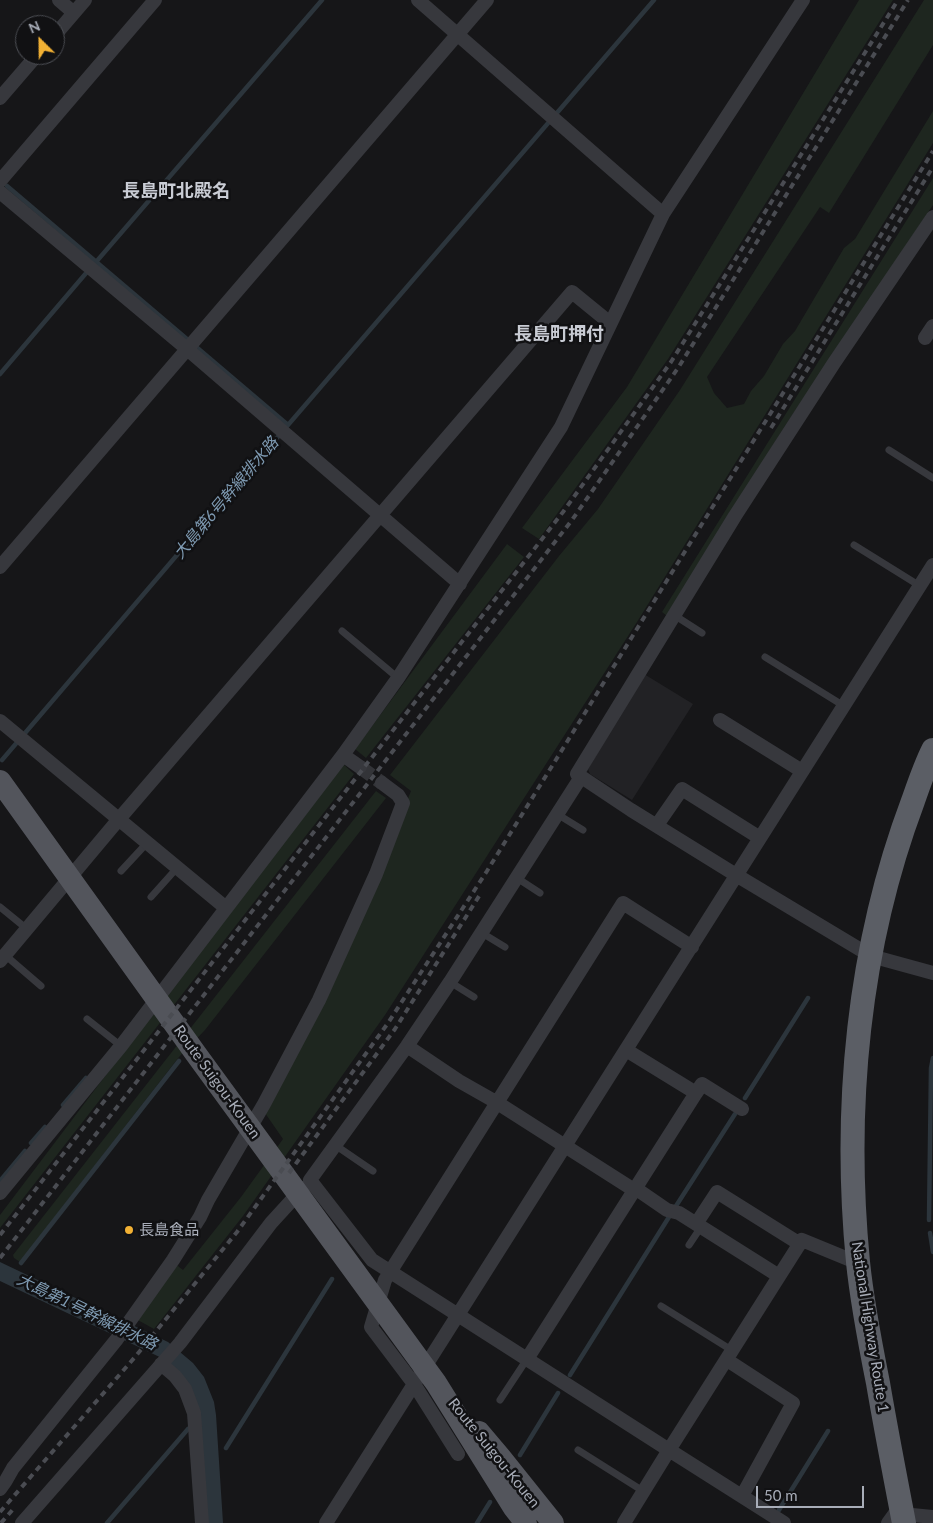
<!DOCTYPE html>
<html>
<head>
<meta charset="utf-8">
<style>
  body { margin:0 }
  #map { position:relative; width:933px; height:1523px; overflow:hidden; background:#161618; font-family:Lato,sans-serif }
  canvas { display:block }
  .north { position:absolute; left:15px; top:15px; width:50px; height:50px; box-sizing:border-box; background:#111113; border:1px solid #4d4f55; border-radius:50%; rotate:337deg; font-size:14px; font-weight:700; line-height:20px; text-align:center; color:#a8adb8 }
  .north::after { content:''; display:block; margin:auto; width:18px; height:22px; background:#f2b134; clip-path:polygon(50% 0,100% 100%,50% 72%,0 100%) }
  .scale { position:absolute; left:756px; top:1486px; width:108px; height:22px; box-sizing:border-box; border:2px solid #a8adb8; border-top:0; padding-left:6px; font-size:15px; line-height:18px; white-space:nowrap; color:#a8adb8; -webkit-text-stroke:4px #111113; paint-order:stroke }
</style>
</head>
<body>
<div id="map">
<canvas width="933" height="1523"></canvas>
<div class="north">N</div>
<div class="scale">50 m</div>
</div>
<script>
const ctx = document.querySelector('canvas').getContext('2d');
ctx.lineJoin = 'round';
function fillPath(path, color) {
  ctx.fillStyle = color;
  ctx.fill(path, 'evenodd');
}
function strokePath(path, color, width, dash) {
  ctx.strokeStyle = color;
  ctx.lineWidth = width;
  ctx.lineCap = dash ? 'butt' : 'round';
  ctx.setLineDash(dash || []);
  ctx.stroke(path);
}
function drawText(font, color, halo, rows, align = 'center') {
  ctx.font = font + ' Lato,"Noto Sans JP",sans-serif';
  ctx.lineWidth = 5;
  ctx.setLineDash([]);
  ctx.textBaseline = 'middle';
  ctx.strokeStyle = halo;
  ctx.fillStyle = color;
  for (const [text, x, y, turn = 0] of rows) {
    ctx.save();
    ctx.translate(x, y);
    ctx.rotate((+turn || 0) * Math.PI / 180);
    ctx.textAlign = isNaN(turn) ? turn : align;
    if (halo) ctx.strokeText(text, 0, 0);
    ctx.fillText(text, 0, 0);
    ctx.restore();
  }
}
fillPath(new Path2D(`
  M 644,674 L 693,704 L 632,800 L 590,774 L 588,769 Z`), '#222225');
fillPath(new Path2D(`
  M 859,0 L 893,0 L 668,359 L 539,539 L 522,528 L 627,387 Z
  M 924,0 L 933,0 L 933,45 L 829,213 L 820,207 L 707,377 L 714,393 L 727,408 L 744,404 L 751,391 L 764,376 L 783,344 L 795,331 L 844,248 L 855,239 L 933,111 L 933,143 L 637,622 L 385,1015 L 243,1216 L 154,1329 L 136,1319 L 174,1263 L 183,1270 L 241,1197 L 283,1139 L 265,1113 L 346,949 L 411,791 L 390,775 L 559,556 L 598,509 L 680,390 Z
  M 933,178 L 933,205 L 785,426 L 667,616 L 662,612 Z
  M 507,544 L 524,557 L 366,758 L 355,749 Z
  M 342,763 L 354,774 L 0,1228 L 0,1215 Z
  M 376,791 L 386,798 L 205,1030 L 179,1057 L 20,1262 L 14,1258 L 13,1255 Z`), '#1e261f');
fillPath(new Path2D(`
  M 0,1262 L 168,1342 L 193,1363 L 204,1377 L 214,1402 L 216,1415 L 223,1523 L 207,1523 L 199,1408 L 168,1361 L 0,1281 Z`), '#2c353c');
strokePath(new Path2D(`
  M 556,114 L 654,0
  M 96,262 L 322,0
  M 0,374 L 87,272
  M 288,425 L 549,122
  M 2,760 L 288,425 L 7,186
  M 745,1098 L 808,998
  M 63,1105 L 86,1078
  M 31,1143 L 45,1127
  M 0,1181 L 25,1151
  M 676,1206 L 735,1114
  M 929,1220 L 931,1068 L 933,1058
  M 930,1233 L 933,1252
  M 21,1263 L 179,1061
  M 570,1375 L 669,1217
  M 226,1448 L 332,1279
  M 520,1455 L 558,1393
  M 779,1510 L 828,1431
  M 107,1523 L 188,1429
  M 477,1523 L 490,1502`), '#2c353c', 4.5);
strokePath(new Path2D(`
  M 360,767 L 382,783`), '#333438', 14, [14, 7]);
strokePath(new Path2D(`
  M 889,450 L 933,478
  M 854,545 L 920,586
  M 674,615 L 702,633
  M 342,631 L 398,678
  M 765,657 L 844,706
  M 557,814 L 583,830
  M 121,871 L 147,843
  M 517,878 L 540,893
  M 151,897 L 177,868
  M 0,907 L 27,929
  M 482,933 L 505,947
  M 5,955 L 41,986
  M 450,982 L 474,997
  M 87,1019 L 121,1046
  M 335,1145 L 373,1171
  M 689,1245 L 701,1227
  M 661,1306 L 733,1351
  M 500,1400 L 527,1359
  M 578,1450 L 643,1491`), '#37383d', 7);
strokePath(new Path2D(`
  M 59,0 L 74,13
  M 418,0 L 663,214
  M 55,35 L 85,0
  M 0,98 L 37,55
  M 0,181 L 155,0
  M 0,192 L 187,349 L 460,584
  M 933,217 L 834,363 L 735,516 L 577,774 L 631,810 L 736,875 L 871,956 L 933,973
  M 925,338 L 933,326
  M 0,567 L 487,0
  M 720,720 L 802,771
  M 0,721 L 226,908
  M 343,755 L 360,767
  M 581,777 L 450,982 L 407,1046 L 310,1180 L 372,1260 L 669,1450 L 624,1523
  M 657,825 L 682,789 L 760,838
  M 0,961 L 119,819 L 572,292 L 610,323
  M 407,1046 L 459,1081 L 496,1102 L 634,1190
  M 696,1093 L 702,1084 L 742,1109
  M 635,1188 L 667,1210 L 679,1213 L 779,1276
  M 0,1193 L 121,1046 L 343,755 L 398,678 L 561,427 L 663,214 L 803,0
  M 696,1224 L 717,1192 L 800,1244
  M 527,1359 L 696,1093 L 626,1050
  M 727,1360 L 793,1403 L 742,1496
  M 161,1364 L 175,1376 L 185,1389 L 194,1413 L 202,1523
  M 458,1454 L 414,1384 L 371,1327 L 385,1280 L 623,903 L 692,947
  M 0,1489 L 5,1482 L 13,1468 L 117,1339 L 173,1260 L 200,1217 L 208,1200 L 264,1104 L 319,1000 L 376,874 L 403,803 L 398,795 L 382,783
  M 902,1514 L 933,1517
  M 22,1523 L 180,1343 L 271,1223 L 303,1188
  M 326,1523 L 933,565
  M 784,1523 L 669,1450 L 802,1240 L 858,1263
  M 888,1523 L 901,1505`), '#37383d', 14);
strokePath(new Path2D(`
  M 0,781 L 196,1054 L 436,1383 L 514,1508 L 526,1523
  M 479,1432 L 501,1458 L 553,1523`), '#53555c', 22);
strokePath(new Path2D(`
  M 904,1523 C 895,1476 886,1430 878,1383 C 870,1343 862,1302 858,1262 C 843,1108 858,947 913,801 C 919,784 925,766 933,750`), '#5b5e65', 24);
strokePath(new Path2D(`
  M 771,428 L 933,167
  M 289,1173 L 395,1029 L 481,893
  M 0,1235 L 563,512 L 671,362 L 898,0
  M 0,1258 L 572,520 L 678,368 L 908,0
  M 0,1512 L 135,1357 L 237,1232 L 388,1023 L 487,871 L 933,151
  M 1,1523 L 15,1507`), '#4a4c52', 4, [6, 5]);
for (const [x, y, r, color] of [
  [129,1230,5,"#f2b134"]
]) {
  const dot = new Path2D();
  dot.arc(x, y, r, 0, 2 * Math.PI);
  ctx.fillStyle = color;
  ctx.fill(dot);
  strokePath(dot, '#111113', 2);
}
drawText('15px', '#a8adb8', '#111113', [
  ["Route Suigou-Kouen",217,1082,54],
  ["National Highway Route 1",870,1327,81],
  ["Route Suigou-Kouen",494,1453,51]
]);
drawText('15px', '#a8adb8', '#111113', [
  ["長島食品",139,1230]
], 'left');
drawText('italic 16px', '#7f9bb3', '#111113', [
  ["大島第6号幹線排水路",226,498,-50],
  ["大島第1号幹線排水路",87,1312,26]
]);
drawText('bold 18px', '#c9ccd4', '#111113', [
  ["長島町北殿名",176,191],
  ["長島町押付",559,334]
]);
</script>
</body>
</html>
